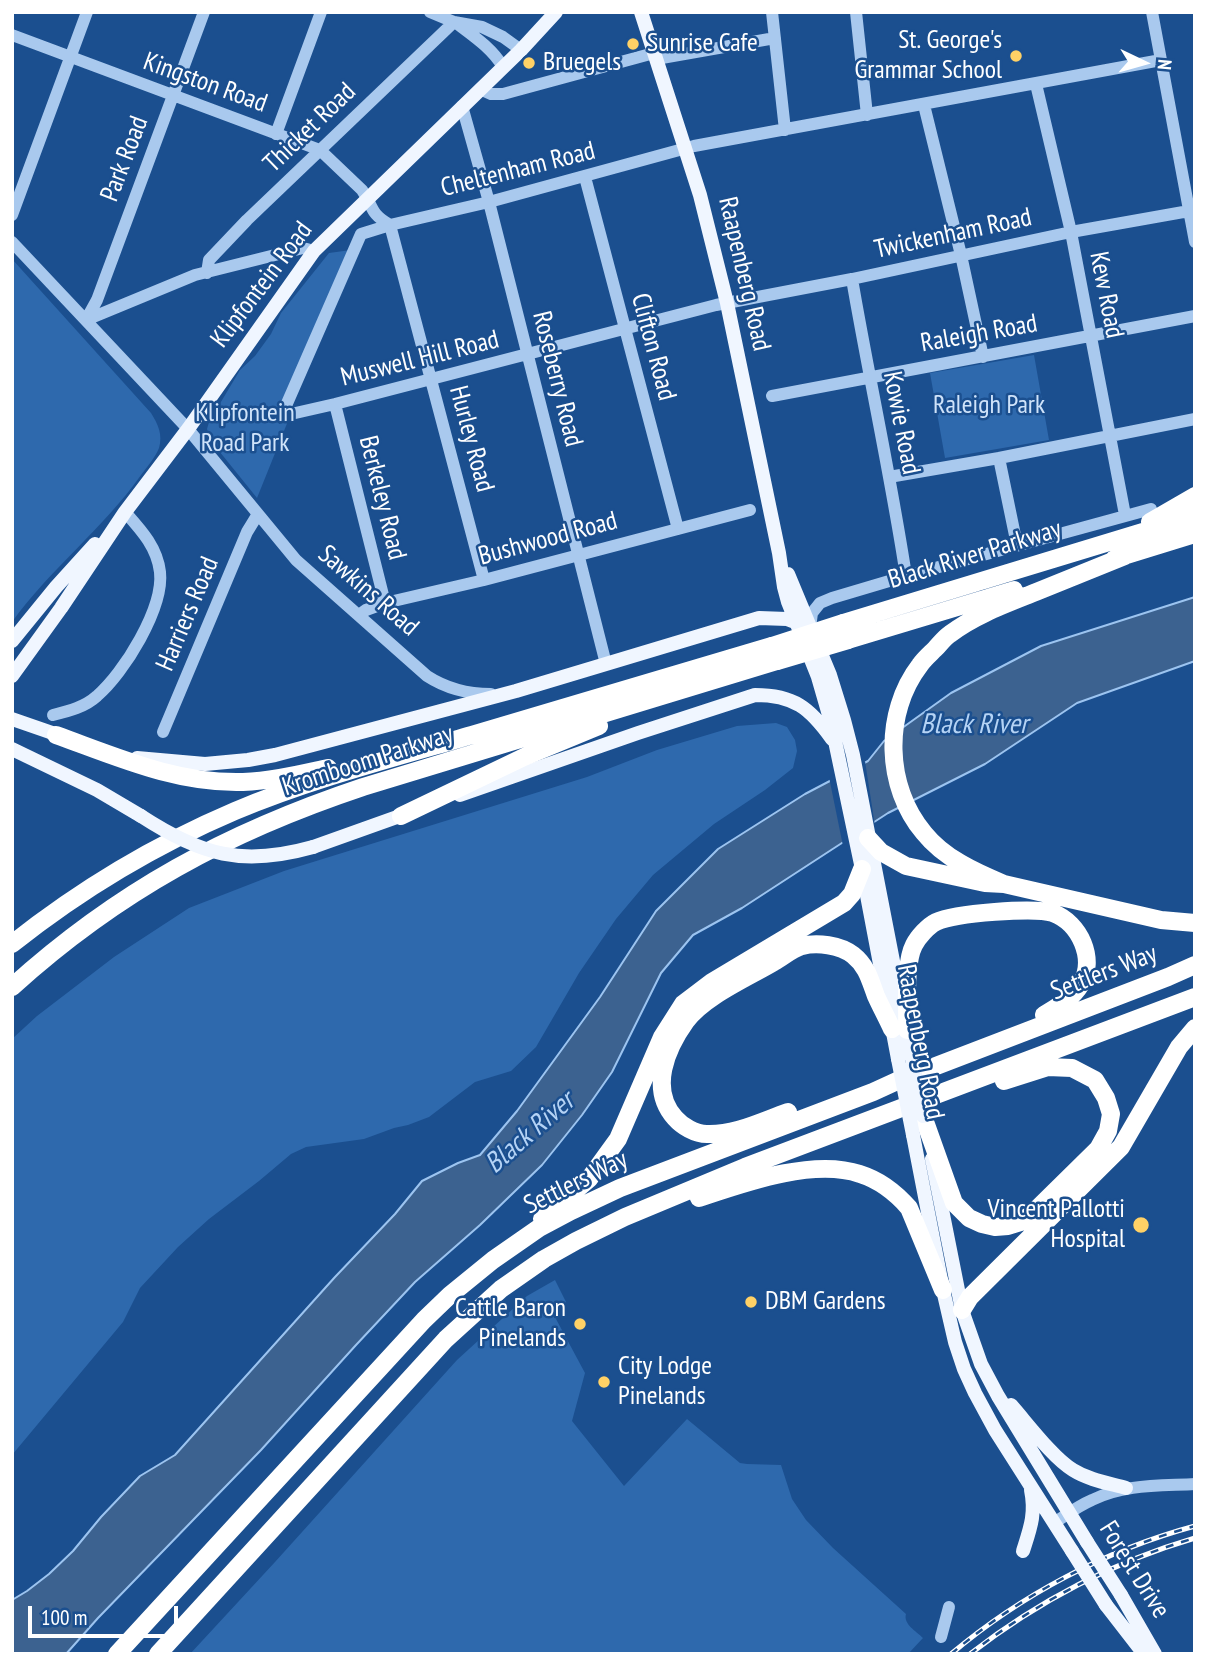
<!DOCTYPE html>
<html>
<head>
<meta charset="utf-8">
<style>
  body { margin:0 }
  #map { position:relative; width:1207px; height:1666px; overflow:hidden; background:#1b4f8f; font-family:"PT Sans Narrow",sans-serif }
  canvas { display:block }
  .frame { position:absolute; inset:0; border:14px solid #fff; pointer-events:none }
  .north { position:absolute; left:1109px; top:28px; width:70px; height:70px; -webkit-text-stroke:5px #1b4f8f; paint-order:stroke; rotate:95deg; font-size:19px; font-weight:700; line-height:28px; text-align:center; color:#fff }
  .north::after { content:''; display:block; margin:auto; width:24px; height:32px; background:#fff; clip-path:polygon(50% 0,100% 100%,50% 72%,0 100%) }
  .scale { position:absolute; left:28px; top:1606px; width:150px; height:32px; box-sizing:border-box; border:4px solid #fff; border-top:0; padding-left:9px; font-size:21px; line-height:24px; white-space:nowrap; color:#fff; -webkit-text-stroke:5px #1b4f8f; paint-order:stroke }
</style>
</head>
<body>
<div id="map">
<canvas width="1207" height="1666"></canvas>
<div class="frame"></div>
<div class="north">N</div>
<div class="scale">100 m</div>
</div>
<script>
const ctx = document.querySelector('canvas').getContext('2d');
ctx.lineJoin = 'round';
function fillPath(path, color) {
  ctx.fillStyle = color;
  ctx.fill(path, 'evenodd');
}
function strokePath(path, color, width, dash) {
  ctx.strokeStyle = color;
  ctx.lineWidth = width;
  ctx.lineCap = dash ? 'butt' : 'round';
  ctx.setLineDash(dash || []);
  ctx.stroke(path);
}
function drawText(font, color, halo, rows, align = 'center') {
  ctx.font = font + ' "PT Sans Narrow",sans-serif';
  ctx.lineWidth = 5;
  ctx.setLineDash([]);
  ctx.textBaseline = 'middle';
  ctx.strokeStyle = halo;
  ctx.fillStyle = color;
  for (const [text, x, y, turn = 0] of rows) {
    ctx.save();
    ctx.translate(x, y);
    ctx.rotate((+turn || 0) * Math.PI / 180);
    ctx.textAlign = isNaN(turn) ? turn : align;
    if (halo) ctx.strokeText(text, 0, 0);
    ctx.fillText(text, 0, 0);
    ctx.restore();
  }
}
fillPath(new Path2D(`
  M 351,250 L 278,416 L 279,424 L 288,421 L 257,498 L 211,441 L 207,429 L 209,422 L 240,370 L 255,356 L 271,334 L 281,313 L 329,253 Z
  M 12,259 L 151,413 C 158,424 163,435 159,448 C 155,458 147,467 141,475 C 103,529 50,569 12,622 Z
  M 1034,355 L 1049,440 L 945,458 L 930,373 Z
  M 776,723 L 787,727 L 795,740 L 797,751 L 793,768 L 765,790 L 714,824 L 653,875 L 616,919 L 579,973 L 536,1047 L 511,1071 L 475,1082 L 429,1117 L 408,1125 L 394,1128 L 364,1139 L 306,1147 L 291,1154 L 259,1181 L 209,1219 L 178,1247 L 140,1288 L 123,1322 L 12,1455 L 12,1039 L 37,1016 L 114,957 L 189,908 L 284,871 L 587,777 L 657,750 L 737,726 Z
  M 555,1280 L 566,1302 L 556,1319 L 585,1373 L 572,1421 L 624,1486 L 687,1419 L 740,1463 L 747,1464 L 781,1465 L 792,1499 L 806,1520 L 833,1548 L 906,1614 C 903,1624 916,1631 923,1638 L 908,1654 L 190,1654 L 275,1562 L 457,1360 L 527,1296 Z`), '#2e69ad');
const water = new Path2D(`
  M 1195,597 L 1195,661 L 1077,703 L 985,764 L 888,813 L 742,908 L 693,935 L 661,973 L 612,1072 L 582,1115 L 542,1165 L 480,1225 L 415,1282 L 356,1345 L 261,1450 L 98,1618 L 66,1654 L 12,1654 L 12,1600 L 27,1591 L 49,1574 L 73,1551 L 101,1517 L 140,1476 L 175,1455 L 335,1277 L 395,1214 L 422,1181 L 458,1163 L 480,1155 L 517,1111 L 600,997 L 656,911 L 718,849 L 805,794 L 868,761 L 884,741 L 951,693 L 1041,646 Z`);
fillPath(water, '#3c6290');
strokePath(water, '#9cc4f0', 2);
fillPath(new Path2D(`
  M 865,761 L 875,826 L 843,846 L 829,777 L 854,765 Z`), '#1b4f8f');
strokePath(new Path2D(`
  M 430,12 L 454,22 L 482,27 L 503,37 L 521,50
  M 772,12 L 785,130
  M 856,12 L 867,115
  M 1152,12 L 1195,242
  M 455,22 C 472,35 492,48 503,67
  M 12,35 L 320,150 L 362,190 C 374,207 369,213 390,225 L 484,580
  M 656,59 L 775,38
  M 1161,60 L 694,146 L 489,202 L 390,225 L 361,234 L 285,408 L 287,413 L 291,414 L 335,404 L 716,305 L 852,279 L 1071,232 L 1189,211
  M 1036,84 L 1071,232 L 1125,515
  M 480,89 L 491,94 L 503,94 L 654,53
  M 924,105 L 961,255 L 983,357
  M 462,106 L 489,202 L 606,664
  M 276,134 L 321,12
  M 585,177 L 678,529
  M 12,215 L 87,12
  M 12,242 L 188,429 L 296,560 L 427,676 C 447,689 468,694 491,694
  M 207,273 L 209,260 L 247,220 L 454,22
  M 852,279 C 869,378 891,477 906,576
  M 86,320 L 97,300 L 204,12
  M 86,320 L 195,275 L 303,248 L 314,251
  M 772,396 L 1195,316
  M 335,404 L 385,603
  M 999,458 L 1017,545
  M 889,477 L 999,458 L 1195,419
  M 359,615 L 366,610 L 385,603 L 484,580 L 750,510
  M 810,628 L 812,613 L 820,603 L 832,598 L 906,576 L 1151,509
  M 53,715 C 69,711 85,707 97,696 C 124,673 164,608 160,572 C 157,547 141,530 125,512
  M 163,732 L 247,532 L 258,514
  M 1054,1523 C 1066,1515 1078,1506 1092,1500 C 1124,1484 1159,1486 1195,1484
  M 941,1637 L 949,1607`), '#a9c9ee', 12);
strokePath(new Path2D(`
  M 641,12 L 700,195 L 727,303 L 779,553 L 784,587 L 788,602 L 818,677 L 831,722 L 862,869 L 898,1059
  M 788,574 L 830,675 L 844,720 L 853,755 L 913,1064
  M 12,641 L 56,587 L 95,544
  M 12,676 L 61,608 L 125,512 L 188,429 L 314,251 L 521,50 L 556,12
  M 12,719 L 64,737
  M 12,749 L 97,790 L 141,816
  M 137,758 L 205,764 L 248,760 L 275,755 L 516,691 L 759,618 L 787,619 L 800,624
  M 460,795 L 638,733 L 755,695 C 794,695 810,708 832,739
  M 313,847 L 411,812
  M 913,1135 L 943,1290 L 955,1342 L 964,1369 L 975,1393 L 995,1430 L 1072,1551
  M 932,1159 L 962,1310 L 981,1364 L 998,1396 L 1087,1542
  M 1011,1405 C 1027,1423 1053,1458 1073,1470 C 1089,1480 1108,1483 1126,1488
  M 1023,1551 C 1030,1529 1036,1514 1031,1490
  M 1121,1595 L 1155,1654
  M 1106,1605 L 1144,1654`), '#f0f6ff', 14);
strokePath(new Path2D(`
  M 1150,522 L 1195,496
  M 1114,559 L 1195,534
  M 843,623 L 1195,516
  M 848,640 L 1014,590
  M 56,735 C 117,757 177,784 243,782 C 272,781 300,774 328,768
  M 401,816 L 524,757 L 599,726
  M 868,838 L 881,852 L 906,866 L 985,883 L 1004,884 L 1161,920 L 1195,923
  M 1004,884 C 975,872 944,858 924,833 C 885,787 883,713 920,665 C 924,659 930,654 935,649 C 940,644 944,638 950,634 C 975,615 1006,604 1036,592 C 1065,580 1095,568 1125,556
  M 12,944 C 80,890 155,845 235,811 C 311,779 393,758 472,735 C 572,705 672,676 772,646
  M 12,987 C 118,891 228,832 363,787 L 777,661
  M 907,1030 C 908,1008 904,964 914,945 C 918,937 928,926 936,922 C 955,913 1035,907 1053,913 C 1080,923 1096,959 1081,984 C 1072,999 1057,1007 1044,1015
  M 788,1112 C 762,1121 735,1135 707,1134 C 695,1134 682,1126 675,1118 C 649,1089 666,1049 686,1021 C 705,996 747,978 774,962 C 783,957 792,949 802,946 C 817,942 840,945 853,955 C 867,966 870,980 876,996 C 881,1007 887,1018 892,1029
  M 923,1116 L 954,1203 L 969,1218 L 982,1224 L 995,1227 L 1008,1226 L 1021,1222 L 1035,1211 L 1098,1149 L 1108,1131 L 1111,1114 L 1106,1098 L 1095,1080 L 1072,1068 L 1048,1067 L 1004,1081
  M 699,1198 C 744,1183 813,1158 860,1174 C 879,1180 896,1193 909,1208 L 943,1290
  M 542,1219 L 589,1179 L 618,1139 L 662,1037 L 683,1004 L 712,982 L 844,903 L 852,894 L 862,869
  M 962,1310 L 970,1297 L 1121,1147 L 1179,1047 L 1195,1028
  M 117,1654 L 424,1320 L 450,1295 L 493,1260 L 539,1228 L 571,1211 L 620,1188 L 873,1092 L 897,1081 L 1168,977 L 1195,965
  M 158,1654 L 446,1339 L 501,1289 L 544,1259 L 576,1241 L 625,1217 L 745,1167 L 1195,997`), '#fff', 18);
const rail = new Path2D(`
  M 951,1654 C 1021,1595 1106,1550 1195,1526
  M 970,1654 C 1037,1602 1113,1562 1195,1538`);
strokePath(rail, '#fff', 5);
strokePath(rail, '#1b4f8f', 2.5, [8]);
strokePath(new Path2D(`
  M 141,816 C 201,855 242,867 313,847
  M 898,1059 L 913,1135
  M 913,1064 L 923,1116
  M 1087,1542 L 1121,1595
  M 1072,1551 L 1106,1605`), '#f0f6ff', 14);
strokePath(new Path2D(`
  M 772,646 L 843,623
  M 777,661 L 848,640`), '#fff', 18);
for (const [x, y, r, color] of [
  [633,44,7,"#ffd166"],
  [1016,56,7,"#ffd166"],
  [529,63,7,"#ffd166"],
  [1141,1225,9,"#ffd166"],
  [751,1302,7,"#ffd166"],
  [580,1324,7,"#ffd166"],
  [604,1382,7,"#ffd166"]
]) {
  const dot = new Path2D();
  dot.arc(x, y, r, 0, 2 * Math.PI);
  ctx.fillStyle = color;
  ctx.fill(dot);
  strokePath(dot, '#1b4f8f', 2.5);
}
drawText('26px', '#fff', '#1b4f8f', [
  ["St. George's",1002,41,"right"],
  ["Grammar School",1002,71,"right"],
  ["Sunrise Cafe",647,44],
  ["Bruegels",543,63],
  ["Vincent Pallotti",1125,1210,"right"],
  ["Hospital",1125,1240,"right"],
  ["DBM Gardens",765,1302],
  ["Cattle Baron",566,1309,"right"],
  ["Pinelands",566,1339,"right"],
  ["City Lodge",618,1367],
  ["Pinelands",618,1397]
], 'left');
drawText('26px', '#fff', '#1b4f8f', [
  ["Kingston Road",205,83,20],
  ["Thicket Road",310,128,-44],
  ["Park Road",125,159,-69],
  ["Cheltenham Road",518,170,-14],
  ["Twickenham Road",953,234,-12],
  ["Raapenberg Road",744,274,77],
  ["Klipfontein Road",262,285,-53],
  ["Kew Road",1106,295,79],
  ["Raleigh Road",979,334,-10],
  ["Clifton Road",653,347,75],
  ["Muswell Hill Road",420,359,-14],
  ["Roseberry Road",557,379,76],
  ["Kowie Road",901,423,79],
  ["Hurley Road",471,439,75],
  ["Berkeley Road",382,498,76],
  ["Bushwood Road",548,539,-15],
  ["Black River Parkway",975,555,-17],
  ["Sawkins Road",368,591,41],
  ["Harriers Road",188,614,-67],
  ["Kromboom Parkway",368,761,-18],
  ["Settlers Way",1104,973,-21],
  ["Raapenberg Road",920,1042,79],
  ["Settlers Way",576,1183,-26],
  ["Forest Drive",1134,1570,58]
]);
drawText('26px', '#cfe3fa', '#1b4f8f', [
  ["Raleigh Park",989,406],
  ["Klipfontein",245,414],
  ["Road Park",245,444]
]);
drawText('italic 28px', '#b5d3f5', '#1b4f8f', [
  ["Black River",974,725],
  ["Black River",530,1133,-41]
]);
</script>
</body>
</html>
